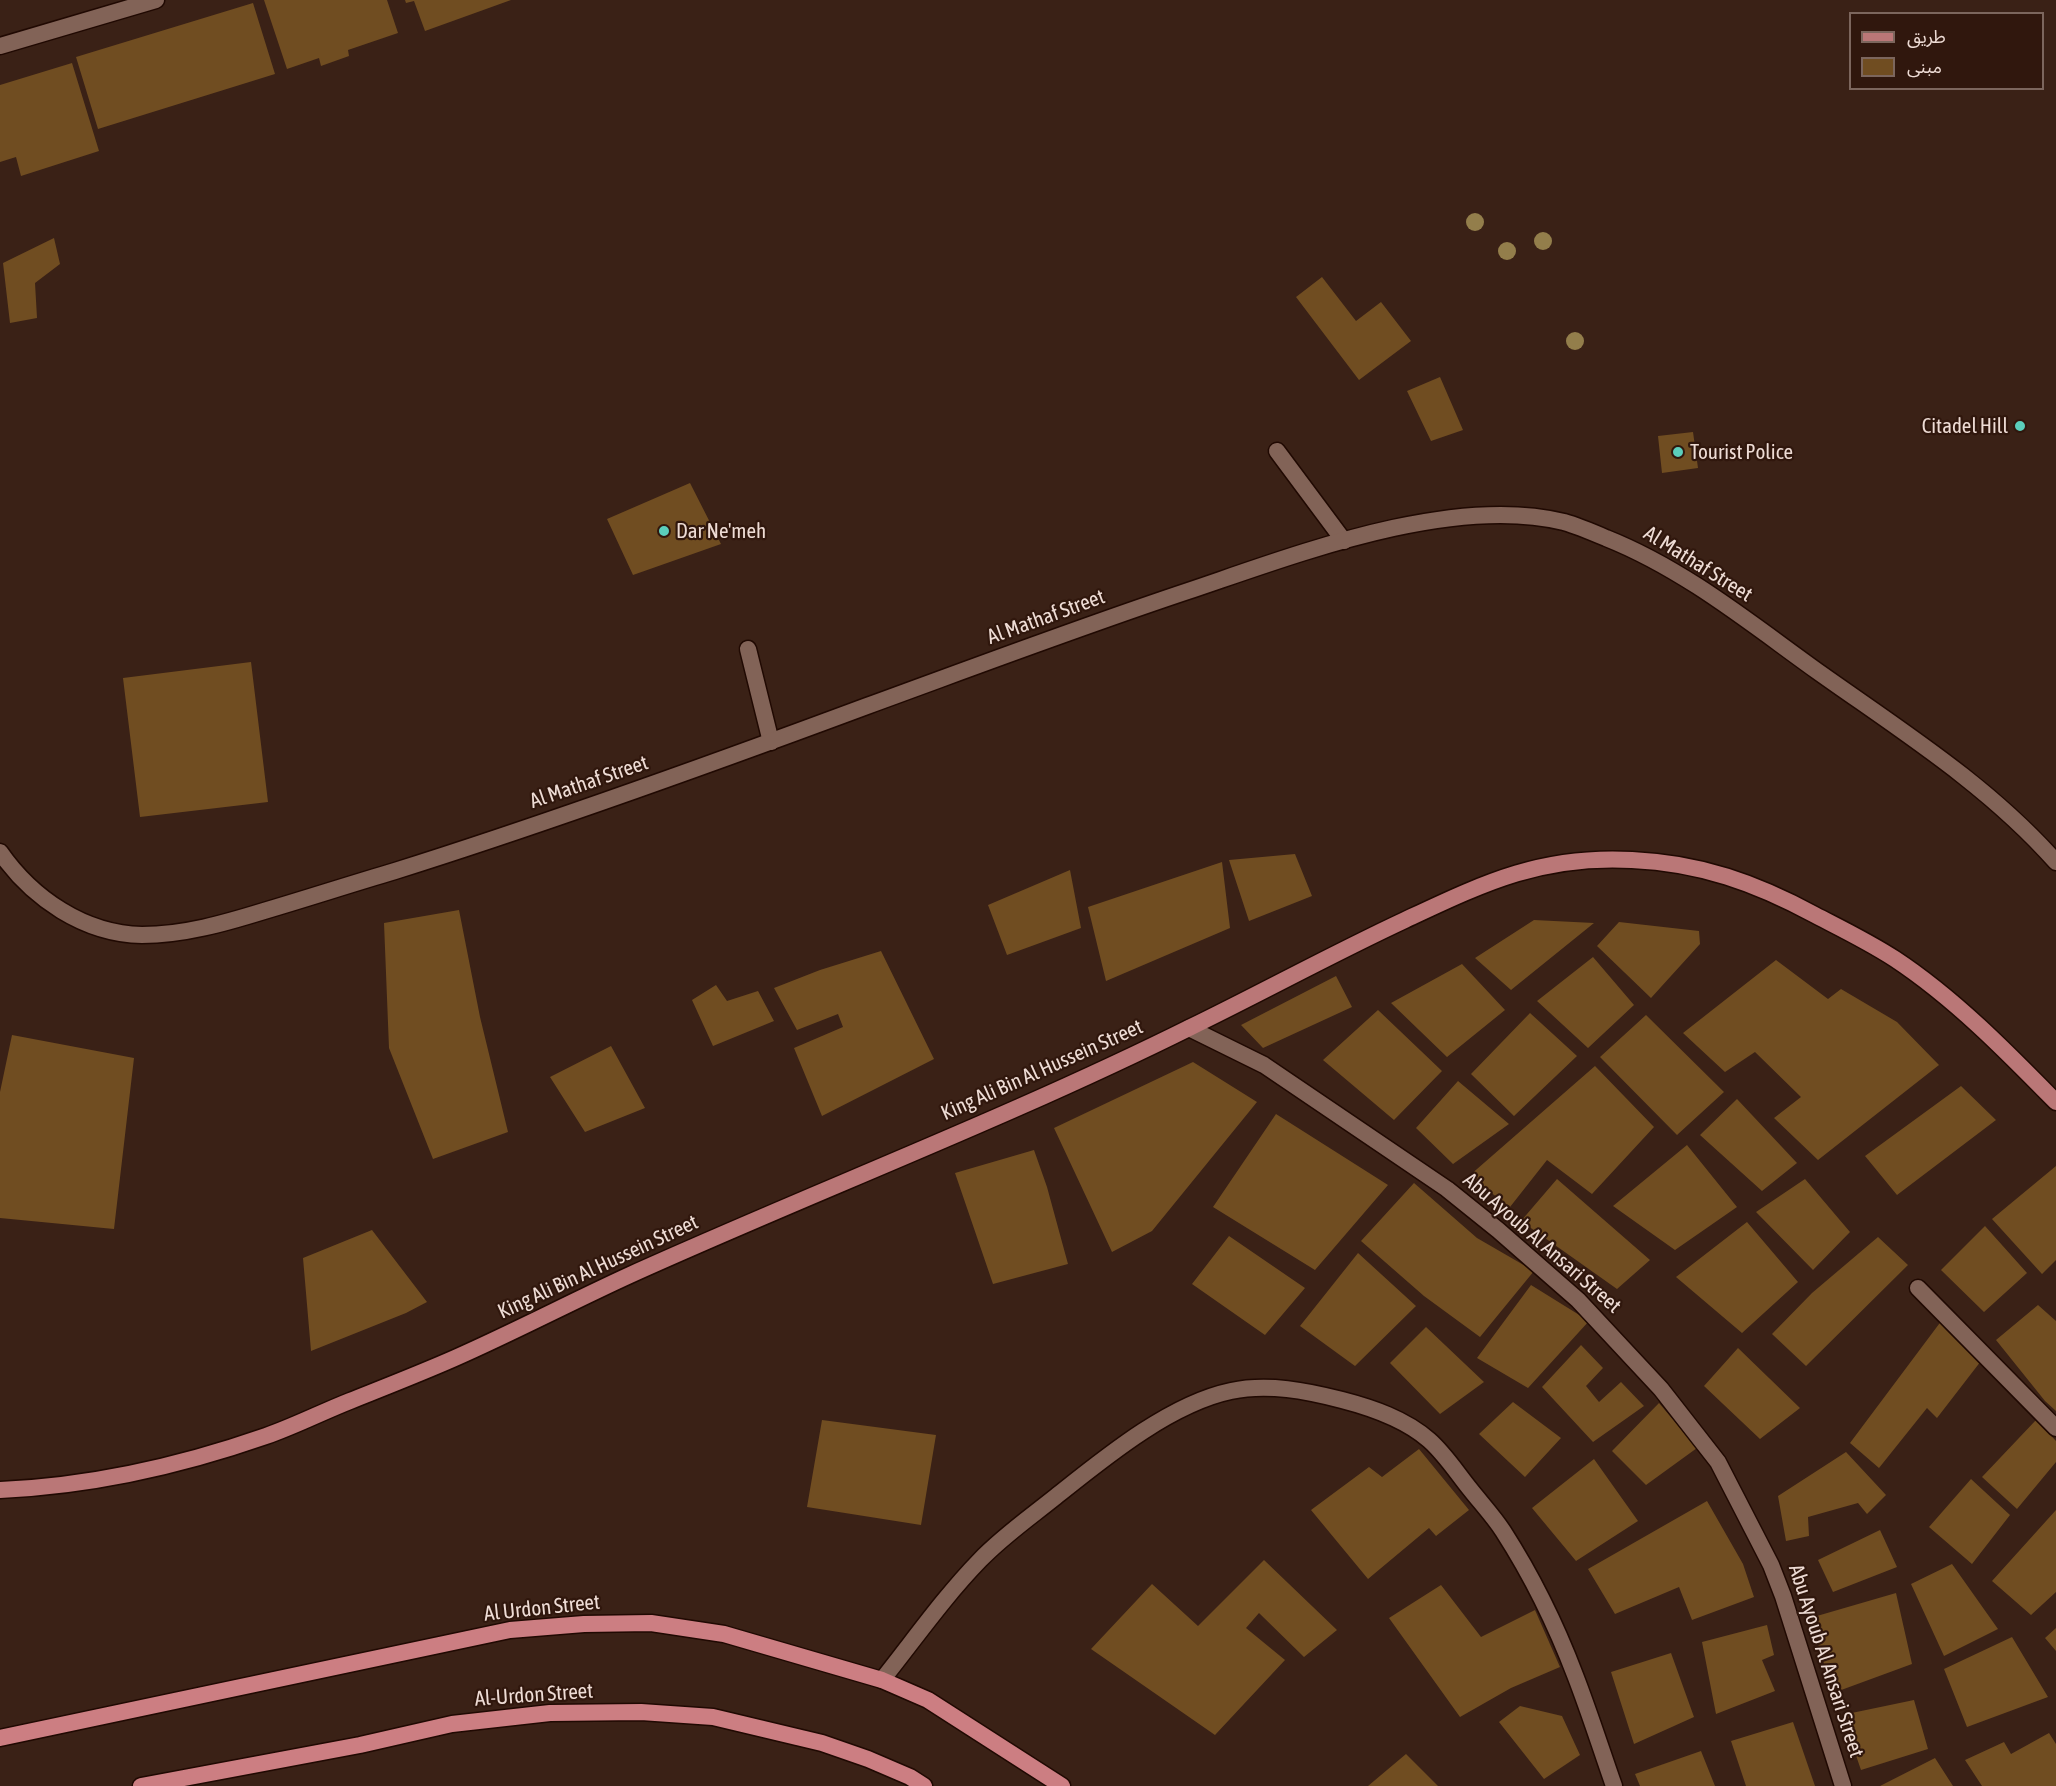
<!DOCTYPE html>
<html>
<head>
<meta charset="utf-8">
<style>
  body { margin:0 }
  #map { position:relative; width:2056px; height:1786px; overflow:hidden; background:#3a2116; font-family:"Asap Condensed","Noto Sans Arabic",sans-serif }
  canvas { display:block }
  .legend { position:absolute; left:1849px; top:12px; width:195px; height:78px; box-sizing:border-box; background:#30170d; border:2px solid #7c665d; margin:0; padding:8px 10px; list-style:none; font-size:18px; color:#eedcd5 }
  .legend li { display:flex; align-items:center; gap:12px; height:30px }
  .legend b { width:30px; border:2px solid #7c665d }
</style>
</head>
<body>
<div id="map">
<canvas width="2056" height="1786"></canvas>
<ul class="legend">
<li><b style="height:8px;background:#ba7777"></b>طريق</li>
<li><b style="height:16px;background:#704d21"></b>مبنى</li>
</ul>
</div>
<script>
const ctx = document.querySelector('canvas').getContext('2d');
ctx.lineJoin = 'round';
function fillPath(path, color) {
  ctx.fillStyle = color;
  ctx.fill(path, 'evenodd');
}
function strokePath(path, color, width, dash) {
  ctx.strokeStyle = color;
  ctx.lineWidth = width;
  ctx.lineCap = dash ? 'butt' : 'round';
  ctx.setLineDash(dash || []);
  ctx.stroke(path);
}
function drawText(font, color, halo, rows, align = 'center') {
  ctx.font = font + ' "Asap Condensed",sans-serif';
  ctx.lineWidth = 4.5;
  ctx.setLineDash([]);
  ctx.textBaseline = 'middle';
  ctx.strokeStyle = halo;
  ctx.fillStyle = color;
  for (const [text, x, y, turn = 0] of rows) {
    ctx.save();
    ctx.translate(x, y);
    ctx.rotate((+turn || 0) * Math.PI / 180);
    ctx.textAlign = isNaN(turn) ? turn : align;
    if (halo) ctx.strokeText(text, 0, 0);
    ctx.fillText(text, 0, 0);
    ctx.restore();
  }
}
fillPath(new Path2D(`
  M 264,0 L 387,0 L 398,33 L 348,50 L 349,56 L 321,66 L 319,58 L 287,69 Z
  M 405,0 L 511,0 L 425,31 L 414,1 L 406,3 Z
  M 253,3 L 275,74 L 98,129 L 76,57 Z
  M 72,63 L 99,151 L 21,176 L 16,157 L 0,162 L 0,85 Z
  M 54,238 L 60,264 L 35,283 L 37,318 L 10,323 L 3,263 Z
  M 1322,277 L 1356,321 L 1381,302 L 1411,341 L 1359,380 L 1296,297 Z
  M 1440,377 L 1463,430 L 1431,441 L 1407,391 Z
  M 1693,432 L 1698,468 L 1662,473 L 1658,436 Z
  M 690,483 L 721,544 L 633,575 L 607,519 Z
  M 251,662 L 268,802 L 140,817 L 123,678 Z
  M 1295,854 L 1312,896 L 1249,921 L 1229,860 Z
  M 1222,862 L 1230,928 L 1106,981 L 1088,907 Z
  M 1070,870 L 1081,928 L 1007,955 L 988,905 Z
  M 459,910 L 480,1017 L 508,1132 L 433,1159 L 389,1048 L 384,923 Z
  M 1534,920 L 1594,923 L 1511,990 L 1475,958 Z
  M 1619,922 L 1699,931 L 1700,944 L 1651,998 L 1597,946 Z
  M 881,951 L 934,1059 L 822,1116 L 794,1048 L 843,1027 L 838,1014 L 797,1030 L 774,988 L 820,970 Z
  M 1593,957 L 1634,1005 L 1588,1048 L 1537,1001 Z
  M 1776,960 L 1828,999 L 1841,989 L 1897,1022 L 1939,1065 L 1818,1160 L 1774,1118 L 1801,1097 L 1755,1052 L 1725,1072 L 1683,1033 Z
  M 1462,964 L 1505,1010 L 1447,1057 L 1391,1003 Z
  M 1336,976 L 1352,1007 L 1263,1048 L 1241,1025 Z
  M 716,985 L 727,1001 L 758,991 L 774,1021 L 713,1046 L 692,1000 Z
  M 1378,1010 L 1442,1071 L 1394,1120 L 1323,1060 Z
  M 1530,1013 L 1577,1056 L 1514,1116 L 1471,1074 Z
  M 1646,1015 L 1724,1092 L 1677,1135 L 1600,1057 Z
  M 12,1035 L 134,1058 L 114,1229 L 0,1218 L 0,1092 Z
  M 611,1046 L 645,1108 L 585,1132 L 550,1077 Z
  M 1193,1062 L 1257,1102 L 1152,1231 L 1112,1252 L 1054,1128 Z
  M 1595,1066 L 1654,1127 L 1592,1194 L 1547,1160 L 1510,1207 L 1469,1176 Z
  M 1458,1081 L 1509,1124 L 1453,1164 L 1416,1128 Z
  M 1961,1086 L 1996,1120 L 1897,1195 L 1865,1156 Z
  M 1737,1099 L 1797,1163 L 1762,1191 L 1700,1135 Z
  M 1276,1114 L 1388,1185 L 1315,1270 L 1213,1207 Z
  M 1687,1145 L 1737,1207 L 1675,1250 L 1613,1206 Z
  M 1034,1150 L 1047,1187 L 1068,1264 L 993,1284 L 955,1173 Z
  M 2056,1166 L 2056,1260 L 2042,1274 L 1992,1219 Z
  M 1557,1179 L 1650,1260 L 1617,1289 L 1521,1221 Z
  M 1805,1179 L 1850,1232 L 1813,1270 L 1756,1212 Z
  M 1414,1183 L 1477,1238 L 1534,1271 L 1480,1337 L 1424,1296 L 1361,1241 Z
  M 1747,1222 L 1798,1282 L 1742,1333 L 1676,1277 Z
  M 1985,1226 L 2027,1273 L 1984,1312 L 1941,1270 Z
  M 372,1230 L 427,1302 L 406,1313 L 311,1351 L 303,1258 Z
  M 1229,1236 L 1305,1288 L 1265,1335 L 1192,1284 Z
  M 1878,1237 L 1908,1265 L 1806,1366 L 1772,1334 L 1812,1293 Z
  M 1358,1253 L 1416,1306 L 1355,1366 L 1300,1326 Z
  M 1531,1285 L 1589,1321 L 1528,1388 L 1477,1358 Z
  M 2038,1305 L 2056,1321 L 2056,1411 L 2045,1401 L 1996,1340 Z
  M 1945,1316 L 1981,1361 L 1937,1418 L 1927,1408 L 1879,1468 L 1850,1443 Z
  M 1426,1327 L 1484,1382 L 1440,1414 L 1390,1363 Z
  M 1581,1345 L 1603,1368 L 1586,1386 L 1599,1402 L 1621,1382 L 1644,1406 L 1593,1442 L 1542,1387 Z
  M 1738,1348 L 1800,1408 L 1760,1439 L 1704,1386 Z
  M 1513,1402 L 1561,1438 L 1525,1477 L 1479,1434 Z
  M 1659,1403 L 1697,1448 L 1646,1485 L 1612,1451 Z
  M 822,1420 L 936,1435 L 921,1525 L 807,1507 Z
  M 2036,1420 L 2056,1441 L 2056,1462 L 2017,1509 L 1982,1477 Z
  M 1419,1449 L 1469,1510 L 1436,1536 L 1429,1528 L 1368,1579 L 1311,1510 L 1369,1467 L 1382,1477 Z
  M 1846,1452 L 1886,1495 L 1867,1514 L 1858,1503 L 1808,1517 L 1809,1536 L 1786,1541 L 1778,1496 Z
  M 1594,1459 L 1638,1521 L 1576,1561 L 1532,1508 Z
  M 1971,1479 L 2010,1515 L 1972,1564 L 1929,1527 Z
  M 1707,1501 L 1743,1564 L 1754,1597 L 1692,1620 L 1679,1587 L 1615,1614 L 1588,1569 Z
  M 2056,1510 L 2056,1592 L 2031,1615 L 1992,1581 Z
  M 1880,1530 L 1897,1567 L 1833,1592 L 1818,1560 Z
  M 1264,1560 L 1337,1630 L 1304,1657 L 1259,1613 L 1246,1628 L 1285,1660 L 1215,1735 L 1091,1649 L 1152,1584 L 1198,1626 Z
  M 1952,1564 L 1998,1629 L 1944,1656 L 1911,1584 Z
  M 1441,1585 L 1481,1637 L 1535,1610 L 1560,1667 L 1511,1688 L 1460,1717 L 1389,1618 Z
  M 1896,1593 L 1912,1664 L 1833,1693 L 1810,1618 Z
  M 1767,1625 L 1774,1655 L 1762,1660 L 1775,1691 L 1716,1714 L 1702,1642 Z
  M 2056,1628 L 2056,1651 L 2045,1638 Z
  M 2012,1637 L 2048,1697 L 1967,1727 L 1944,1669 Z
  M 1671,1653 L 1694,1717 L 1634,1744 L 1611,1672 Z
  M 1914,1700 L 1928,1749 L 1861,1770 L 1842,1715 Z
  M 1520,1706 L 1562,1716 L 1580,1755 L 1544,1779 L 1499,1722 Z
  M 1793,1722 L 1815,1786 L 1746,1786 L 1731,1741 Z
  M 2049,1733 L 2056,1744 L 2056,1786 L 1982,1786 L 1965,1760 L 2004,1742 L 2011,1754 Z
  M 1701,1751 L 1715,1786 L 1640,1786 L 1635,1774 Z
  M 1406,1754 L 1438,1786 L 1368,1786 Z
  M 1935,1758 L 1953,1786 L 1880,1786 Z`), '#704d21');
const service = new Path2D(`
  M 1277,451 L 1344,541
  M 748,649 L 771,742`);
const minor = new Path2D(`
  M 0,46 L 156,0
  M 0,852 C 32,898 84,934 142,935 C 184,935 225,923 264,911 C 308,898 351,884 395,871 C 554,821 711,764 867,706 C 974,667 1080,627 1188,591 C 1295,555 1451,494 1564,522 C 1578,526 1592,532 1606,538 C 1684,569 1750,623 1817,671 C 1900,730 1988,785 2056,862
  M 1189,1028 L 1264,1065 L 1447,1189 L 1498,1230 L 1578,1300 L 1661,1389 L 1718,1462 L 1771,1565 L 1783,1596 L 1843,1786
  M 1918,1288 L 2056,1428
  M 882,1680 C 914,1640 944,1597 980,1560 C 1002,1537 1029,1518 1054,1498 C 1103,1459 1169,1404 1231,1391 C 1268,1383 1307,1391 1342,1400 C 1373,1408 1405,1419 1429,1440 C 1445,1454 1457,1473 1470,1489 C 1481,1503 1494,1517 1503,1531 C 1532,1576 1556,1625 1575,1675 C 1589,1711 1601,1749 1614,1786`);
const primary = new Path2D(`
  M 0,1490 C 91,1486 180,1466 266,1436 C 295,1426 322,1412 350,1401 C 385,1387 421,1373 455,1358 C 514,1332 571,1302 630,1275 C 816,1191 1008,1118 1191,1027 C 1263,992 1332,954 1405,920 C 1484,883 1541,855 1632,860 C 1700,863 1756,883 1815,915 C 1842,929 1869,942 1895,959 C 1954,998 2006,1051 2056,1102`);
const trunk = new Path2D(`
  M 0,1738 L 510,1630 L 584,1624 L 651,1623 L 724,1634 L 882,1680 L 928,1700 L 1062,1786
  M 141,1786 L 360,1745 L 452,1724 L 550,1713 L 641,1712 L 713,1717 L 822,1743 L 868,1759 L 910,1777 L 924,1786`);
strokePath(service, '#200902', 19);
strokePath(minor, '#200902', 19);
strokePath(primary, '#200902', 19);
strokePath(trunk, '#200902', 19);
strokePath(service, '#826357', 16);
strokePath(minor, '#826357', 16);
strokePath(primary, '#ba7777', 16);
strokePath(trunk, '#cc7e82', 16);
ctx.fillStyle = '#937e4b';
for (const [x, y] of [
  [1475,222],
  [1543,241],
  [1507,251],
  [1575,341]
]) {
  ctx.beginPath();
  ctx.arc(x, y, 9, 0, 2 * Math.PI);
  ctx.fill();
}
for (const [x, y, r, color] of [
  [2020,426,6,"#5bcebb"],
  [1678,452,6,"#5bcebb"],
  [664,531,6,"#5bcebb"]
]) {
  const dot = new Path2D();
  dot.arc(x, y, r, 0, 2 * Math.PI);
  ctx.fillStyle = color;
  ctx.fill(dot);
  strokePath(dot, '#30170d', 2);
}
drawText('21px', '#eedcd5', '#30170d', [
  ["Citadel Hill",2008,426,"right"],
  ["Tourist Police",1690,452],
  ["Dar Ne'meh",676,531]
], 'left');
drawText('21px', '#eedcd5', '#30170d', [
  ["Al Mathaf Street",1698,564,32],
  ["Al Mathaf Street",1046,617,-20],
  ["Al Mathaf Street",589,782,-19],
  ["King Ali Bin Al Hussein Street",1042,1070,-24],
  ["Abu Ayoub Al Ansari Street",1542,1243,41],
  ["King Ali Bin Al Hussein Street",598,1267,-25],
  ["Al Urdon Street",542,1608,-6],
  ["Abu Ayoub Al Ansari Street",1826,1661,72],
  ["Al-Urdon Street",534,1695,-4]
]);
</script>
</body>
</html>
